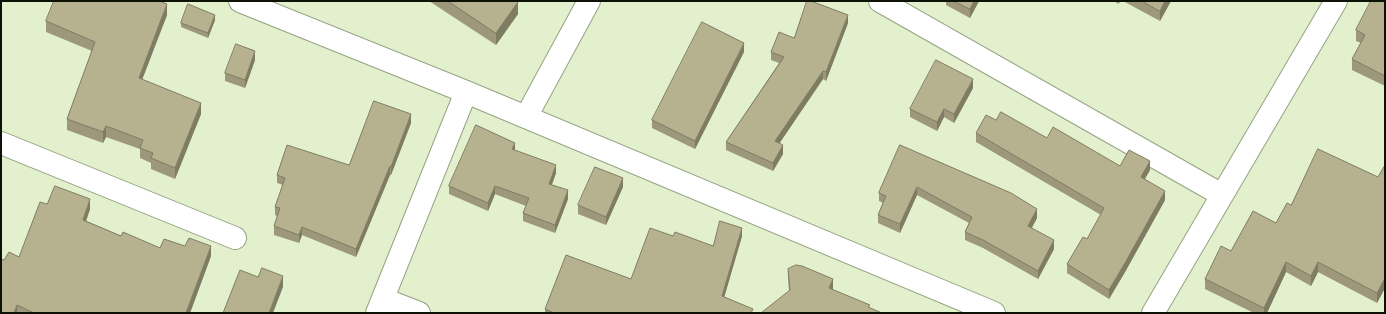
<!DOCTYPE html>
<html>
<head>
<meta charset="utf-8">
<style>
  body { margin:0 }
  #map { position:relative; width:1386px; height:314px; overflow:hidden; background:#e2f0cd; font-family:Rubik,sans-serif }
  canvas { display:block }
  .frame { position:absolute; inset:0; border:2px solid #0d1206; pointer-events:none }
</style>
</head>
<body>
<div id="map">
<canvas width="1386" height="314"></canvas>
<div class="frame"></div>
</div>
<script>
const ctx = document.querySelector('canvas').getContext('2d');
ctx.lineJoin = 'round';
function strokePath(path, color, width, dash) {
  ctx.strokeStyle = color;
  ctx.lineWidth = width;
  ctx.lineCap = dash ? 'butt' : 'round';
  ctx.setLineDash(dash || []);
  ctx.stroke(path);
}
function fillPath(path, color) {
  ctx.fillStyle = color;
  ctx.fill(path, 'evenodd');
}
const minor = new Path2D(`
  M 240,1 L 466,92 L 994,313
  M 880,1 L 1222,195
  M 526,117 L 589,1
  M 1,143 L 235,238
  M 383,299 L 419,313
  M 377,313 L 466,92
  M 1153,313 L 1336,1`);
strokePath(minor, '#95a282', 24);
strokePath(minor, '#fff', 22);
fillPath(new Path2D(`
  M 429,1 L 516,1 L 518,14 L 496,45 Z
  M 946,1 L 979,1 L 970,18 L 946,5 Z
  M 1113,1 L 1120,1 L 1119,4 Z
  M 1123,1 L 1171,1 L 1160,21 Z
  M 1385,1 L 1385,86 L 1352,70 L 1352,59 L 1361,43 L 1356,41 L 1356,30 Z
  M 167,15 L 142,79 L 201,114 L 175,179 L 151,169 L 151,163 L 140,158 L 140,149 L 106,137 L 103,143 L 67,130 L 67,119 L 92,51 L 46,32 L 46,21 Z
  M 215,20 L 208,38 L 181,27 L 181,23 Z
  M 848,23 L 826,81 L 823,79 L 779,143 L 783,154 L 773,171 L 726,150 L 726,142 L 779,63 L 771,60 L 771,52 L 794,38 Z
  M 744,52 L 695,149 L 652,128 L 652,120 Z
  M 255,60 L 245,88 L 225,81 L 225,73 Z
  M 973,88 L 954,123 L 944,117 L 937,131 L 910,117 L 910,109 Z
  M 996,120 L 1047,138 L 1120,166 L 1150,170 L 1144,179 L 1165,200 L 1125,272 L 1109,299 L 1067,273 L 1067,264 L 1087,239 L 1101,215 L 976,142 L 976,133 Z
  M 411,123 L 391,175 L 390,175 L 356,257 L 302,235 L 299,243 L 274,235 L 274,226 L 277,216 L 275,215 L 275,207 L 283,185 L 277,183 L 277,175 L 349,165 Z
  M 900,145 L 1037,218 L 1032,228 L 1054,249 L 1038,279 L 983,248 L 965,240 L 965,232 L 969,223 L 917,195 L 900,233 L 878,223 L 878,215 L 883,203 L 879,201 L 879,193 Z
  M 515,150 L 556,173 L 552,185 L 568,199 L 555,233 L 523,221 L 523,213 L 526,206 L 495,194 L 488,211 L 449,194 L 449,186 Z
  M 1385,165 L 1385,288 L 1377,303 L 1318,272 L 1311,286 L 1286,272 L 1267,313 L 1254,313 L 1205,289 L 1205,279 L 1231,251 L 1276,223 L 1291,205 L 1378,177 Z
  M 623,187 L 606,225 L 578,214 L 578,205 Z
  M 47,204 L 90,209 L 86,221 L 121,236 L 160,248 L 211,256 L 190,313 L 1,313 L 4,260 L 19,257 Z
  M 673,236 L 713,246 L 742,236 L 724,297 L 753,313 L 545,313 L 545,309 L 631,279 Z
  M 788,269 L 833,288 L 832,289 L 870,308 L 789,291 L 788,278 Z`), '#9d987b');
fillPath(new Path2D(`
  M 974,1 L 979,1 L 970,18 L 970,9 Z
  M 1165,1 L 1171,1 L 1160,21 L 1160,11 Z
  M 518,2 L 518,14 L 496,45 L 496,33 Z
  M 167,4 L 167,15 L 139,88 L 139,78 Z
  M 215,15 L 215,20 L 208,38 L 208,33 Z
  M 848,15 L 848,23 L 826,81 L 826,72 Z
  M 744,43 L 744,52 L 695,149 L 695,141 Z
  M 255,51 L 255,60 L 245,88 L 245,80 Z
  M 823,71 L 823,79 L 775,150 L 775,141 Z
  M 973,79 L 973,88 L 954,123 L 954,114 Z
  M 201,103 L 201,114 L 175,179 L 175,168 Z
  M 944,109 L 944,117 L 937,131 L 937,122 Z
  M 411,114 L 411,123 L 391,175 L 391,167 Z
  M 106,126 L 106,137 L 103,143 L 103,132 Z
  M 515,143 L 515,151 L 512,149 Z
  M 783,145 L 783,154 L 773,171 L 773,163 Z
  M 1150,161 L 1150,170 L 1141,186 L 1141,177 Z
  M 556,165 L 556,173 L 549,192 L 549,184 Z
  M 390,166 L 390,175 L 356,257 L 356,249 Z
  M 623,178 L 623,187 L 606,225 L 606,217 Z
  M 495,186 L 495,194 L 488,211 L 488,203 Z
  M 917,187 L 917,195 L 900,233 L 900,224 Z
  M 568,190 L 568,199 L 555,233 L 555,225 Z
  M 1165,191 L 1165,200 L 1125,272 L 1109,299 L 1109,290 Z
  M 90,199 L 90,209 L 83,230 L 83,220 Z
  M 1037,209 L 1037,218 L 1028,234 L 1028,226 Z
  M 302,227 L 302,235 L 299,243 L 299,235 Z
  M 742,228 L 742,236 L 722,305 L 722,296 Z
  M 1054,240 L 1054,249 L 1038,279 L 1038,271 Z
  M 211,246 L 211,256 L 190,313 L 186,313 Z
  M 1286,262 L 1286,272 L 1267,313 L 1264,313 L 1264,308 Z
  M 1318,262 L 1318,272 L 1311,286 L 1311,276 Z
  M 283,276 L 283,287 L 273,313 L 269,313 Z
  M 1385,278 L 1385,288 L 1377,303 L 1377,293 Z
  M 833,279 L 833,288 L 829,297 L 829,288 Z
  M 17,305 L 17,313 L 14,313 Z`), '#7f7c64');
const building = new Path2D(`
  M 54,1 L 160,1 L 167,4 L 139,78 L 201,103 L 175,168 L 151,158 L 153,153 L 140,148 L 143,140 L 106,126 L 103,132 L 67,119 L 95,42 L 46,21 Z
  M 448,1 L 516,1 L 518,2 L 496,33 Z
  M 807,1 L 811,1 L 848,15 L 826,72 L 823,71 L 775,141 L 783,145 L 773,163 L 726,142 L 784,57 L 771,52 L 779,32 L 794,38 Z
  M 954,1 L 974,1 L 970,9 Z
  M 1142,1 L 1165,1 L 1160,11 Z
  M 1371,1 L 1385,1 L 1385,76 L 1352,59 L 1365,35 L 1356,30 Z
  M 188,4 L 215,15 L 208,33 L 181,23 Z
  M 702,22 L 744,43 L 695,141 L 652,120 Z
  M 236,44 L 255,51 L 245,80 L 225,73 Z
  M 936,60 L 973,79 L 954,114 L 944,109 L 937,122 L 910,109 Z
  M 374,101 L 411,114 L 391,167 L 390,166 L 356,249 L 302,227 L 299,235 L 274,226 L 280,208 L 275,207 L 285,178 L 277,175 L 287,145 L 349,165 Z
  M 1001,112 L 1047,138 L 1053,127 L 1120,166 L 1129,150 L 1150,161 L 1141,177 L 1165,191 L 1125,263 L 1109,290 L 1067,264 L 1083,237 L 1087,239 L 1104,208 L 976,133 L 986,115 L 996,120 Z
  M 476,125 L 515,143 L 512,149 L 556,165 L 549,184 L 568,190 L 555,225 L 523,213 L 529,198 L 495,186 L 488,203 L 449,186 Z
  M 900,145 L 1011,193 L 1037,209 L 1028,226 L 1054,240 L 1038,271 L 983,240 L 965,232 L 972,217 L 917,187 L 900,224 L 878,215 L 886,196 L 879,193 Z
  M 1318,149 L 1378,177 L 1385,165 L 1385,278 L 1377,293 L 1318,262 L 1311,276 L 1286,262 L 1264,308 L 1205,279 L 1221,246 L 1231,251 L 1253,211 L 1276,223 L 1287,203 L 1291,205 Z
  M 595,167 L 623,178 L 606,217 L 578,205 Z
  M 55,186 L 90,199 L 83,220 L 121,236 L 123,232 L 160,248 L 164,239 L 185,246 L 189,238 L 211,246 L 186,313 L 34,313 L 17,305 L 14,313 L 1,313 L 1,259 L 4,260 L 9,252 L 19,257 L 40,202 L 47,204 Z
  M 720,221 L 742,228 L 722,296 L 753,309 L 751,313 L 554,313 L 545,309 L 566,255 L 631,279 L 650,228 L 673,236 L 675,232 L 713,246 Z
  M 796,265 L 802,266 L 833,279 L 829,288 L 870,305 L 868,307 L 882,313 L 761,313 L 790,290 L 788,269 Z
  M 262,268 L 283,276 L 269,313 L 223,313 L 240,270 L 258,277 Z`);
fillPath(building, '#b6b18f');
strokePath(building, '#7f7c64', 1);
</script>
</body>
</html>
